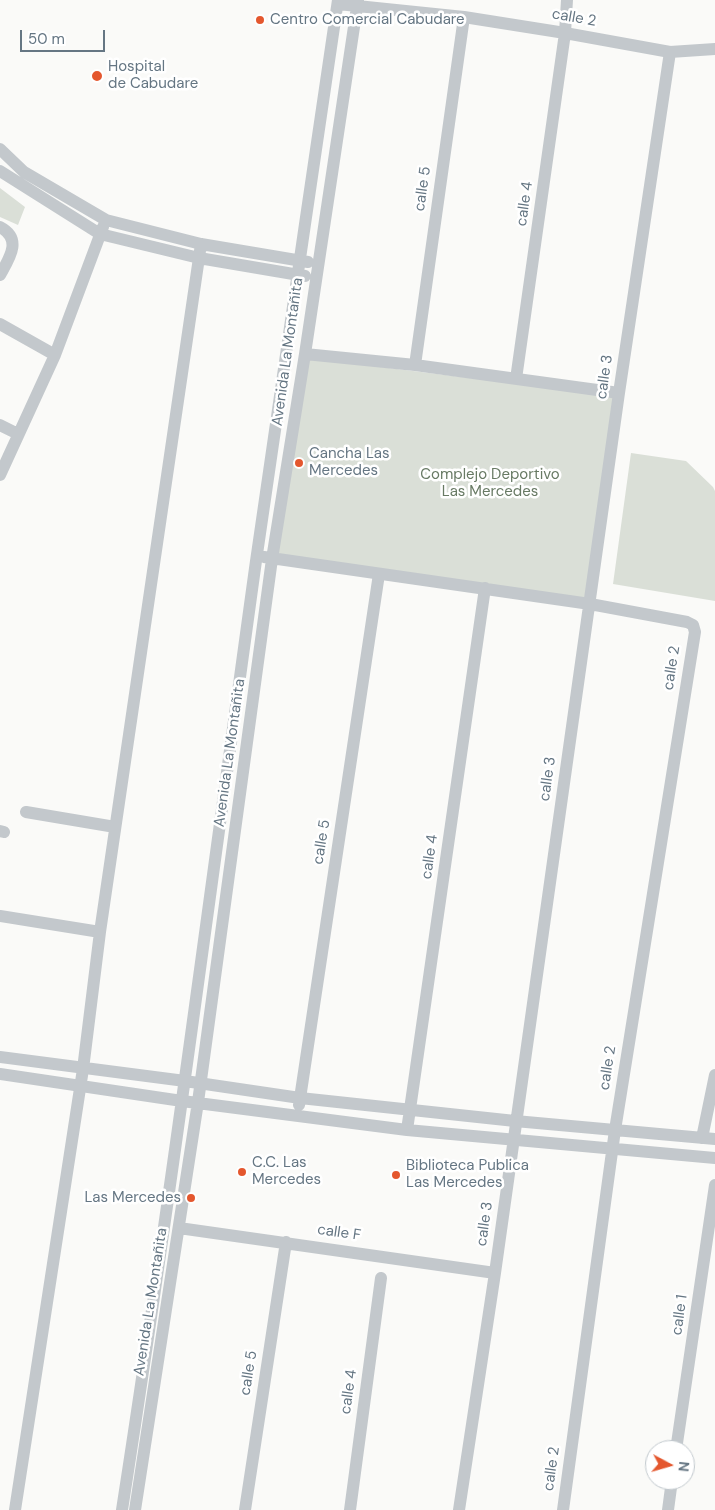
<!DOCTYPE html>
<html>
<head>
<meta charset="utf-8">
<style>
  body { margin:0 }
  #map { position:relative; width:715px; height:1510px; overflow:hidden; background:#fafaf8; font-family:"DM Sans",sans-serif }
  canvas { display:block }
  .north { position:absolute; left:645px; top:1440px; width:50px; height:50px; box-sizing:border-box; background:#fff; border:1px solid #c1c8cd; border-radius:50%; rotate:96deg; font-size:14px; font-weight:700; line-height:20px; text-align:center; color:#657683 }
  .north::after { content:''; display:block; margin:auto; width:18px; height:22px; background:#e4572e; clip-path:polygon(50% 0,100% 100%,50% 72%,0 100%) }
  .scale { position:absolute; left:20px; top:30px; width:85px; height:22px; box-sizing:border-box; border:2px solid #657683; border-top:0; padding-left:6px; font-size:15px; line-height:18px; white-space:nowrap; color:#657683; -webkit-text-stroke:4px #fff; paint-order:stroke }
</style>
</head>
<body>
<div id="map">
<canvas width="715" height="1510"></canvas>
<div class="north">N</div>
<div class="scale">50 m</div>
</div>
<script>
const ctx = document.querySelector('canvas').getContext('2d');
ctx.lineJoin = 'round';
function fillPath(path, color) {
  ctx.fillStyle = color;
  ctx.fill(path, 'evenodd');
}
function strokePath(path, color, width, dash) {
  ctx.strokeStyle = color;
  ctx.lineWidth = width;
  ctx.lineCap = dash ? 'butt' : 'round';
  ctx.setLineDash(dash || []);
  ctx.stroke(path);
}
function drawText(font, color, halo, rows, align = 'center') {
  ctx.font = font + ' "DM Sans",sans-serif';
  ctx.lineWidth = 5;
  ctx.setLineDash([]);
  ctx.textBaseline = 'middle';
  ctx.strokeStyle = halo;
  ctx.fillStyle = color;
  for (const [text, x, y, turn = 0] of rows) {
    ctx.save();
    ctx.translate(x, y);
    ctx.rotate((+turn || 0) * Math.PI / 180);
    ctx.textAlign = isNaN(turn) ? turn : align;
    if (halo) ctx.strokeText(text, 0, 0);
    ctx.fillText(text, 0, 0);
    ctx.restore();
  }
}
fillPath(new Path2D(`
  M 0,188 L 25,207 L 18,225 L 0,217 Z
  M 308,358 L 615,396 L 587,599 L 277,556 Z
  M 631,453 L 686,461 L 713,487 L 715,491 L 715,601 L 613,584 Z`), '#dadfd7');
strokePath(new Path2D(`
  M 338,4 L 464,17 L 565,33 L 670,52 L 715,49
  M 0,149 L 24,172 L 106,220 L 201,244 L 308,262
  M 0,171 L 100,234 L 199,258 L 305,276
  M 0,227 C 23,239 9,259 0,275
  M 0,324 L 55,355
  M 305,354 L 415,365 L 619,393
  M 415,365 L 464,17
  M 516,379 L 565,33 L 567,0
  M 0,425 L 18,434
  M 0,475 L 55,355 L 103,227
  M 264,557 L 590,604 L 687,622 L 693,625 L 695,632 L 615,1130 L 563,1510
  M 26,812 L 115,827
  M 0,831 L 4,832
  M 0,916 L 100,932
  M 0,1057 L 185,1081 L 300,1098 L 515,1121 L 715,1139
  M 0,1074 L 182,1101 L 407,1130 L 715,1158
  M 299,1105 L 379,574
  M 407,1130 L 485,588
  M 702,1138 L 715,1075
  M 179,1228 L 495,1273
  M 676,1450 L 715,1185
  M 15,1510 L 83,1069 L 100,932 L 201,244
  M 122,1510 C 171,1194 212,878 256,561 C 282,374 311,187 338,0
  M 135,1510 L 198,1102 L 272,559 L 305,354 L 358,0
  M 245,1510 L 286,1242
  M 350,1510 L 381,1278
  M 459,1510 L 495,1273 L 619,393 L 670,52
  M 668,1510 L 672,1480`), '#c3c8cc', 12);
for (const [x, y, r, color] of [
  [260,20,5,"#e4572e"],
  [97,76,6,"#e4572e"],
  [299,463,5,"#e4572e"],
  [242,1172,5,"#e4572e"],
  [396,1175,5,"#e4572e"],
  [191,1198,5,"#e4572e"]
]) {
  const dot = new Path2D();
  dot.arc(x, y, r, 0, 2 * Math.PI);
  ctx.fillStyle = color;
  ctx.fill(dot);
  strokePath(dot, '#fff', 2);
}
drawText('15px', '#657683', '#fff', [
  ["calle 2",574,18,10],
  ["calle 5",423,189,-82],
  ["calle 4",525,204,-82],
  ["Avenida La Montañita",288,352,-82],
  ["calle 3",605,377,-82],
  ["calle 2",672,668,-81],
  ["Avenida La Montañita",230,753,-82],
  ["calle 3",548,779,-82],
  ["calle 5",322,842,-81],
  ["calle 4",430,857,-82],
  ["calle 2",608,1068,-81],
  ["calle 3",485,1224,-82],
  ["calle F",339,1233,8],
  ["Avenida La Montañita",151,1302,-81],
  ["calle 1",680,1315,-82],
  ["calle 5",249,1373,-81],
  ["calle 4",349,1392,-82],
  ["calle 2",552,1469,-82]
]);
drawText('15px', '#657683', '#fff', [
  ["Centro Comercial Cabudare",270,20],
  ["Hospital",108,67],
  ["de Cabudare",108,84],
  ["Cancha Las",309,454],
  ["Mercedes",309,471],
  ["C.C. Las",252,1163],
  ["Mercedes",252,1180],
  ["Biblioteca Publica",406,1166],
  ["Las Mercedes",406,1183],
  ["Las Mercedes",181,1198,"right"]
], 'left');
drawText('15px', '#687a64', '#fff', [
  ["Complejo Deportivo",490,475],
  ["Las Mercedes",490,492]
]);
</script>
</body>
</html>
